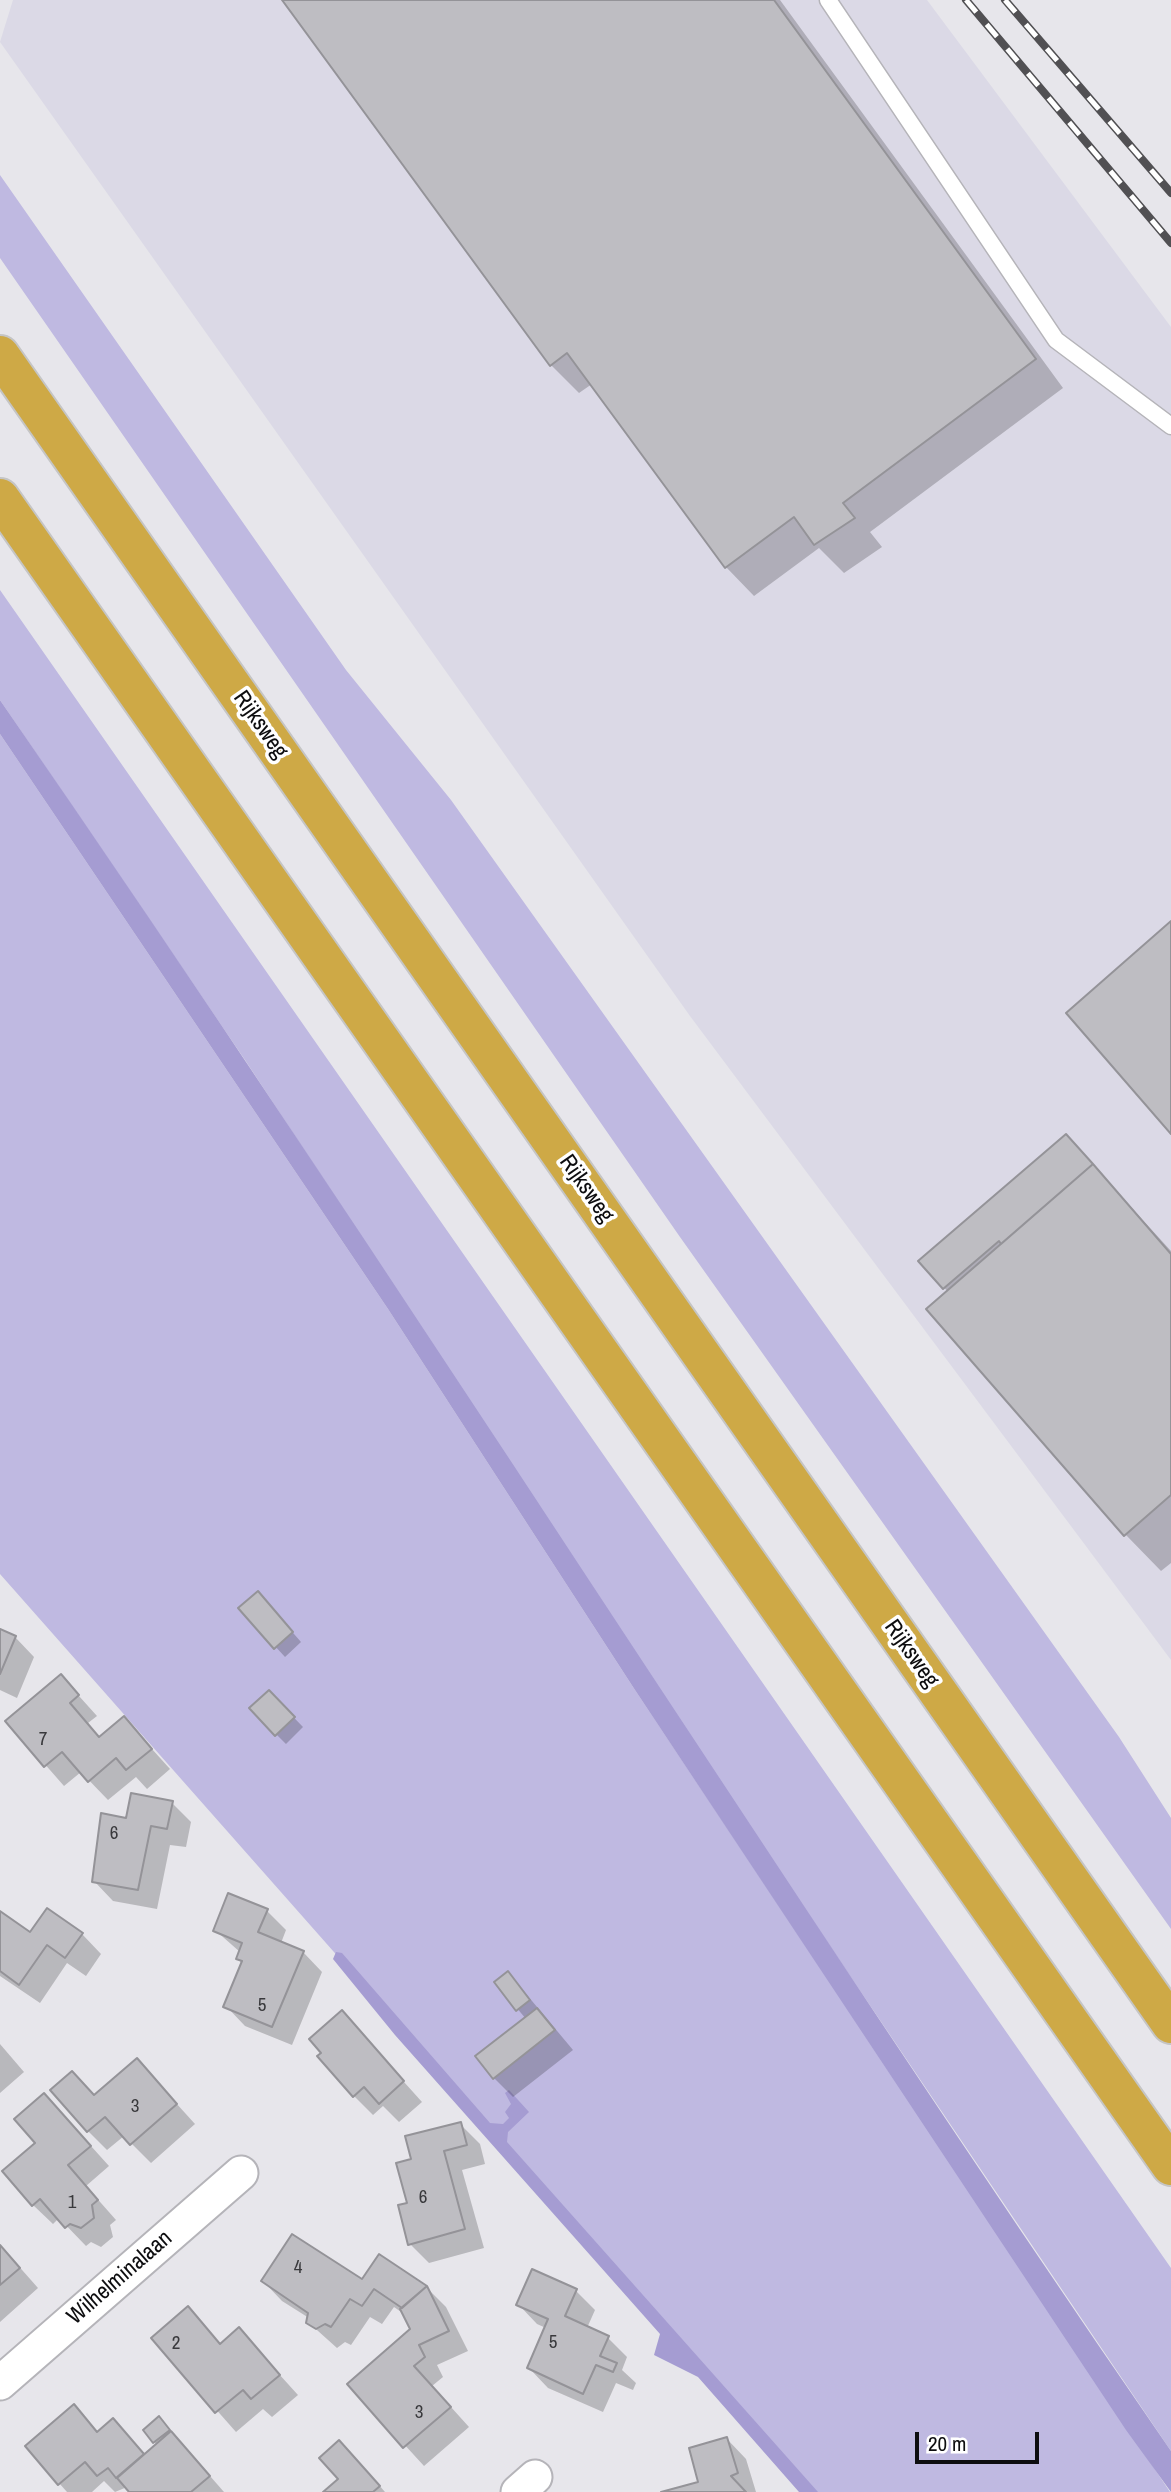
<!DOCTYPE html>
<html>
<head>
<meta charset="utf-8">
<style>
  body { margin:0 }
  #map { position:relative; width:1171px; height:2492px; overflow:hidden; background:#e7e6eb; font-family:"Archivo Narrow",sans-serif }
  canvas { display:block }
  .scale { position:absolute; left:915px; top:2432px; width:124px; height:32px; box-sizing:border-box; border:4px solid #0d0d0f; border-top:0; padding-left:9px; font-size:21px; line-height:24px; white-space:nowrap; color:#0d0d0f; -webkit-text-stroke:5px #fff; paint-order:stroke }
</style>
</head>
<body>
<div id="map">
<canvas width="1171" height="2492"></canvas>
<div class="scale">20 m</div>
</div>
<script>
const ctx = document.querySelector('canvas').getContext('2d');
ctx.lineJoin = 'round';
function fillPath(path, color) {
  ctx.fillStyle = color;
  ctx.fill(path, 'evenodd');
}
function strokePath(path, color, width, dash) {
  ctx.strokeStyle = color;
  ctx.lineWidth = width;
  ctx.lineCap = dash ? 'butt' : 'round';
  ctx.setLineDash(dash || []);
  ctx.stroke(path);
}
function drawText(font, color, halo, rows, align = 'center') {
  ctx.font = font + ' "Archivo Narrow",sans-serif';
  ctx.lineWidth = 7;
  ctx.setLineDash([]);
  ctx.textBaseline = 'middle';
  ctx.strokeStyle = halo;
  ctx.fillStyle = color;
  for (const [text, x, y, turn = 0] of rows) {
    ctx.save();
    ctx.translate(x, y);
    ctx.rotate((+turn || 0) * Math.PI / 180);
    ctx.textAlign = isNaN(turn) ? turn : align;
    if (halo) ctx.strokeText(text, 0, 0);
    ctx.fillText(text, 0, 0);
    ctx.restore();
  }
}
fillPath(new Path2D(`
  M 13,0 L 927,0 L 1171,327 L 1171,1660 L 690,1016 L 0,42 Z`), '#dbd9e6');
fillPath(new Path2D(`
  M 0,175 L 346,670 L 451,800 L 1119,1737 L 1171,1818 L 1171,1929 L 680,1237 L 0,258 Z
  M 0,590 L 1171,2268 L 1171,2451 L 786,1881 L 245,1060 L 0,700 Z
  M 0,734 L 388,1309 L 633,1687 L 1170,2492 L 811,2492 L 0,1574 Z`), '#bfb9e1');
fillPath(new Path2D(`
  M 0,700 C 399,1277 773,1873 1171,2451 L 1171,2492 L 1126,2430 L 633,1687 L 388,1309 L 0,734 Z
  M 336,1952 L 342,1953 L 490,2123 L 503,2124 L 509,2118 L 505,2112 L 511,2104 L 505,2093 L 509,2090 L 529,2112 L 508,2132 L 507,2142 L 818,2492 L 799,2492 L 698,2377 L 654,2355 L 660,2334 L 395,2035 L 333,1959 Z`), '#a59cd2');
fillPath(new Path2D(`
  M 284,0 L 780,0 L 1063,388 L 870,532 L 882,547 L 844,573 L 819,548 L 754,596 L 726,567 L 592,384 L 579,393 L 551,365 Z
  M 1066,1136 L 1171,1251 L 1171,1563 L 1161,1571 L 1126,1535 L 929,1309 L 948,1292 L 921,1261 Z
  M 267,1603 L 301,1642 L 285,1657 L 240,1608 Z
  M 0,1631 L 15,1637 L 34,1657 L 17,1698 L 0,1690 Z
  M 61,1676 L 97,1716 L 88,1723 L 100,1738 L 124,1718 L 170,1769 L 147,1789 L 136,1777 L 108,1800 L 81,1772 L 64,1786 L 7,1721 Z
  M 269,1692 L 303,1727 L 286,1744 L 276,1734 Z
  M 172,1803 L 191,1822 L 186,1847 L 170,1845 L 157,1909 L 113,1901 L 94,1881 L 128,1820 Z
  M 267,1911 L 286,1930 L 281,1943 L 303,1952 L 322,1972 L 292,2045 L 245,2026 L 226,2006 L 243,1964 L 238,1959 L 240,1952 L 215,1930 Z
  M 0,1913 L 31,1934 L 82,1934 L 101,1954 L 86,1976 L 67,1963 L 40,2003 L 0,1976 Z
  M 496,1983 L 517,1983 L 573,2050 L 513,2097 L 494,2078 L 526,2019 Z
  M 342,2013 L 422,2102 L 399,2122 L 383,2106 L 373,2115 L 354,2096 Z
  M 0,2044 L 24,2072 L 0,2093 Z
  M 137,2060 L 195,2124 L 151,2163 L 124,2136 L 107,2150 L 88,2131 Z
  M 63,2115 L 109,2166 L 86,2186 L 116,2220 L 110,2225 L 113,2237 L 101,2247 L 91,2242 L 86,2246 L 59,2218 L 53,2224 L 33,2205 L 37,2143 Z
  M 460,2124 L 480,2144 L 485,2164 L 462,2170 L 484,2248 L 429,2263 L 410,2244 L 413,2160 Z
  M 0,2245 L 38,2288 L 0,2322 Z
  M 263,2281 L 362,2282 L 426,2287 L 446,2307 L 468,2351 L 437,2365 L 443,2377 L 432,2386 L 469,2427 L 424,2466 L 349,2384 L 412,2330 L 407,2316 L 394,2307 L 382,2324 L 370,2317 L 351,2345 L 345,2342 L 337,2348 L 308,2322 L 309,2318 L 282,2301 Z
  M 576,2291 L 595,2310 L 587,2328 L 608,2338 L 627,2357 L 622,2370 L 636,2383 L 633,2390 L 616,2383 L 603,2412 L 548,2388 L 529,2368 L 546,2328 L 537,2324 L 518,2304 Z
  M 188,2309 L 222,2345 L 239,2330 L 298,2395 L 272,2417 L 263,2409 L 236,2432 L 153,2338 Z
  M 74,2407 L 99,2433 L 132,2440 L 145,2455 L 157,2445 L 145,2431 L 168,2428 L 224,2492 L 131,2492 L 127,2487 L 115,2492 L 104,2481 L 92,2492 L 67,2492 L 27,2447 Z
  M 727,2439 L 746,2459 L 756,2492 L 667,2492 L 700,2483 Z
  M 359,2462 L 385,2492 L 326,2492 Z`), '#0003');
const building = new Path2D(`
  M 282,0 L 774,0 L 1036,359 L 843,503 L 855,518 L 814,545 L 794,517 L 725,568 L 567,353 L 550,366 Z
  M 1171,921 L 1171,1134 L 1066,1013 Z
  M 1066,1134 L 1093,1164 L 1001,1244 L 999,1241 L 943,1289 L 918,1261 Z
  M 1093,1164 L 1171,1254 L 1171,1495 L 1124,1536 L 926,1309 Z
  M 258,1591 L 293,1632 L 274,1649 L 238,1608 Z
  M 0,1629 L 16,1636 L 0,1674 Z
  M 61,1674 L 79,1695 L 70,1703 L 99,1737 L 124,1716 L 152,1749 L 126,1770 L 116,1758 L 88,1782 L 62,1752 L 44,1767 L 5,1721 Z
  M 269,1690 L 295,1717 L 275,1736 L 249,1708 Z
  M 131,1793 L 173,1801 L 167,1829 L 151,1826 L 138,1890 L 92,1882 L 101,1813 L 126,1818 Z
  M 228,1893 L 268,1909 L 258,1932 L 304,1951 L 272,2027 L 223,2007 L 242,1961 L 236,1959 L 242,1943 L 213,1931 Z
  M 47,1908 L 83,1933 L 65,1958 L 47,1945 L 19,1985 L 0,1971 L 0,1911 L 30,1932 Z
  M 508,1971 L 530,2000 L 516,2011 L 494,1982 Z
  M 537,2008 L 555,2030 L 493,2079 L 475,2056 Z
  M 342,2010 L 404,2081 L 379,2104 L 364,2087 L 353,2097 L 317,2056 L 321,2053 L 309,2039 Z
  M 137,2058 L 177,2104 L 130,2145 L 105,2117 L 87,2132 L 50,2090 L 72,2071 L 94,2095 Z
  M 44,2093 L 91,2146 L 68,2165 L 98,2200 L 92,2205 L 94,2218 L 81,2228 L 70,2224 L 65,2228 L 40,2199 L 32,2206 L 2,2171 L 35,2143 L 14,2119 Z
  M 461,2122 L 467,2145 L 444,2151 L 465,2229 L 408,2245 L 398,2205 L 407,2203 L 396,2163 L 411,2159 L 405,2136 Z
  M 292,2234 L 362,2279 L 379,2254 L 427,2286 L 402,2308 L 374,2289 L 362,2306 L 350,2299 L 331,2327 L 325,2324 L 316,2329 L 306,2323 L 308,2313 L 261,2281 Z
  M 0,2245 L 20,2268 L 0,2285 Z
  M 532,2269 L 577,2289 L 565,2316 L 609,2336 L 600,2356 L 617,2363 L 613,2372 L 596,2365 L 583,2394 L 527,2368 L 548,2319 L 516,2305 Z
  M 427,2286 L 449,2331 L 419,2345 L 425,2357 L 414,2366 L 451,2407 L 403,2448 L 347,2384 L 410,2329 L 400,2309 Z
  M 188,2306 L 220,2344 L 239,2327 L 280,2375 L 251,2399 L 243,2390 L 215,2413 L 151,2338 Z
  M 74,2404 L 97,2432 L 113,2418 L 144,2454 L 116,2478 L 108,2468 L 97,2476 L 85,2462 L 58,2485 L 25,2446 Z
  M 159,2416 L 170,2430 L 153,2443 L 143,2430 Z
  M 171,2431 L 210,2476 L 191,2492 L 129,2492 L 117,2478 Z
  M 727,2437 L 738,2473 L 731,2476 L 746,2492 L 661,2492 L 698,2482 L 689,2448 Z
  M 339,2440 L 380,2486 L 373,2492 L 323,2492 L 338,2479 L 319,2458 Z`);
fillPath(building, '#bebdc2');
strokePath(building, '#949398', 2);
const lane = new Path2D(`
  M 828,0 L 1056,340 L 1171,426`);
const street = new Path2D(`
  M 0,2383 L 241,2173
  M 518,2492 L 535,2477`);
const highway = new Path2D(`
  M 0,355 L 1171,2024
  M 0,498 L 1171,2166`);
strokePath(lane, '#b5b4b9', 19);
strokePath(street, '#b5b4b9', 37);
strokePath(highway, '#c5c5c5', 42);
strokePath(lane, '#fff', 16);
strokePath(street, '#fff', 33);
strokePath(highway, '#cea946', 38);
const rail = new Path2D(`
  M 966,0 L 1171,243
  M 1005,0 L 1171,193`);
strokePath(rail, '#515053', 8);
strokePath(rail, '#fff', 5, [16]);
drawText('19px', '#39393c', null, [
  ["7",43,1740],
  ["6",114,1834],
  ["5",262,2006],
  ["3",135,2107],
  ["6",423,2198],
  ["1",72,2203],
  ["4",298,2268],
  ["5",553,2343],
  ["2",176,2344],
  ["3",419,2413]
]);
drawText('23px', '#0d0d0f', '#fff', [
  ["Rijksweg",260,725,55],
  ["Rijksweg",586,1189,55],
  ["Rijksweg",911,1654,55],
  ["Wilhelminalaan",120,2278,-41]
]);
</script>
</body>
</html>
